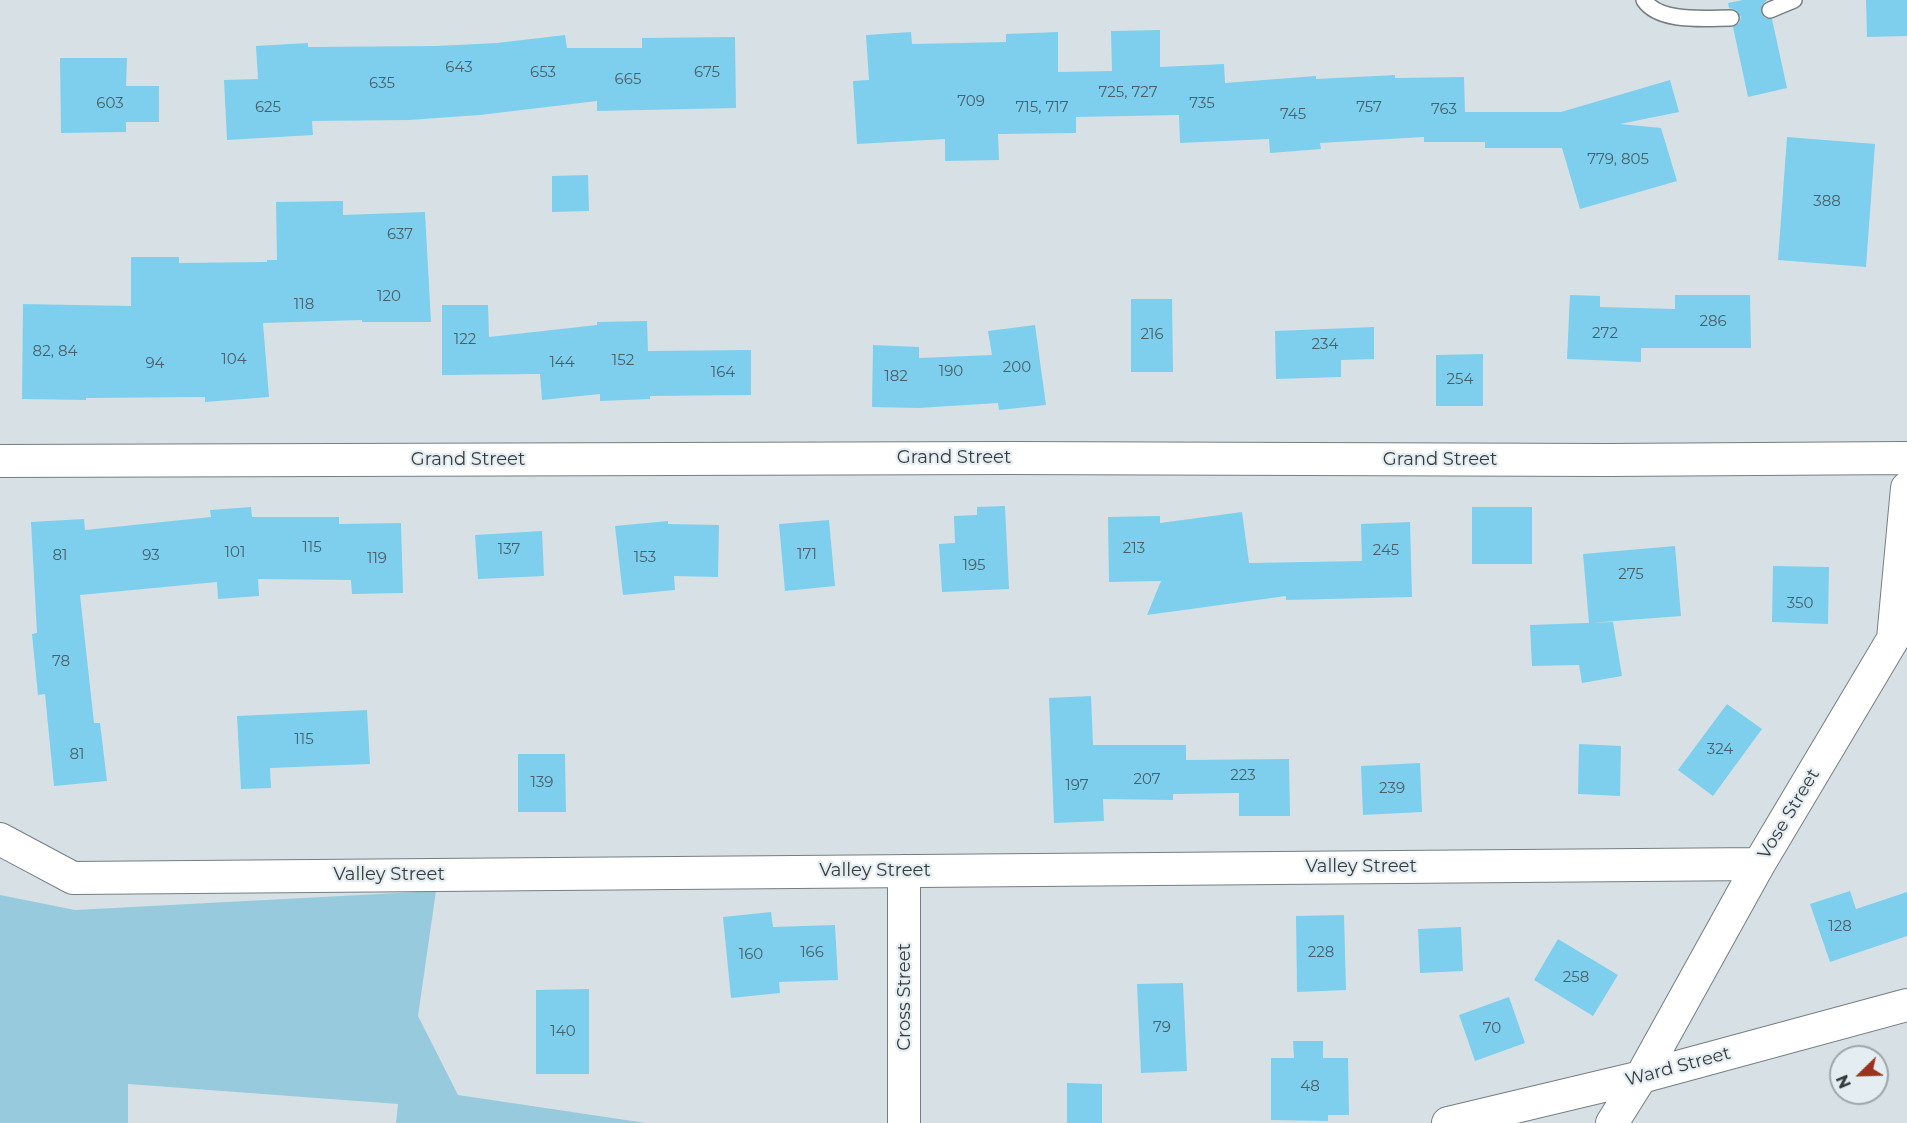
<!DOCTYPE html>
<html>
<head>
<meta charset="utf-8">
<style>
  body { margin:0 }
  #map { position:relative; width:1907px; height:1123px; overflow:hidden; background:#d7e1e5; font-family:Montserrat,sans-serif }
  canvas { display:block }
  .north { position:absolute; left:1829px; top:1045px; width:60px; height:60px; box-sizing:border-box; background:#e4eef2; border:2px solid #9fa6aa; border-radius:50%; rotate:247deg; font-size:16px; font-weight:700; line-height:24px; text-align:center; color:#383b3d }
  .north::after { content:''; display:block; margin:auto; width:21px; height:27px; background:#9c331f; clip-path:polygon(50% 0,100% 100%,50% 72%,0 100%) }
</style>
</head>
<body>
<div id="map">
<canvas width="1907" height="1123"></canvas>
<div class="north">N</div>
</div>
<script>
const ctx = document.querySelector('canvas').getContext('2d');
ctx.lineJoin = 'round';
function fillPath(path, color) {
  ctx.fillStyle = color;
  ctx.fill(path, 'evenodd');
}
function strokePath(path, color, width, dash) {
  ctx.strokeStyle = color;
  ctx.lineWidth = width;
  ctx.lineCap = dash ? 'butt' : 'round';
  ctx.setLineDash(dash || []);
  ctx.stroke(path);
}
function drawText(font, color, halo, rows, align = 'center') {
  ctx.font = font + ' Montserrat,sans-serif';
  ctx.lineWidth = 4.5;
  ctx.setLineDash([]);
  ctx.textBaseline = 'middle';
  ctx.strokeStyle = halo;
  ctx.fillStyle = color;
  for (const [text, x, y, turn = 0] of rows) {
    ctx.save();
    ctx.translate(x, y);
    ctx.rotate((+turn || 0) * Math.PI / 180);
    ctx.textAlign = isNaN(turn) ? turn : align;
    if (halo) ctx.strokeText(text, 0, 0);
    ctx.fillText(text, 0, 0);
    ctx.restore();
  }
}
fillPath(new Path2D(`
  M 436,891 L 418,1016 L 458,1095 L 646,1123 L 396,1123 L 398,1104 L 128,1084 L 128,1123 L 0,1123 L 0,895 L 75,910 Z`), '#98cade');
fillPath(new Path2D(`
  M 1743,0 L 1767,0 L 1762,5 L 1761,13 L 1765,18 L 1772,19 L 1787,88 L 1748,97 L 1733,27 L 1739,23 L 1741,17 L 1736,10 L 1729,8 L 1728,3 Z
  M 1866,0 L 1907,0 L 1907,36 L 1867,37 Z
  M 1160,30 L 1160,67 L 1224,64 L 1225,83 L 1316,76 L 1316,79 L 1395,75 L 1395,78 L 1464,77 L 1465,112 L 1561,112 L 1670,80 L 1679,112 L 1620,124 L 1661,128 L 1677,181 L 1580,209 L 1562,148 L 1485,148 L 1485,142 L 1424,142 L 1424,137 L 1320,143 L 1321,149 L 1270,153 L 1269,139 L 1180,143 L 1179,115 L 1076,117 L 1076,133 L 998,134 L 999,160 L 945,161 L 945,139 L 857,144 L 853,81 L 869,80 L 866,35 L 911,32 L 912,44 L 1006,42 L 1006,34 L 1058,32 L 1058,72 L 1112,71 L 1111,31 Z
  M 565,35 L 567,48 L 642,48 L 642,38 L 735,37 L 736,108 L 597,111 L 597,101 L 480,115 L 409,120 L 312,121 L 313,135 L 227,140 L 224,80 L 258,79 L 256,46 L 308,43 L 308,47 L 436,46 L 497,43 Z
  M 60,58 L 127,58 L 126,86 L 159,86 L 159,122 L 126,122 L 126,132 L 61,133 Z
  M 1787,137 L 1875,144 L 1866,267 L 1778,260 Z
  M 588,175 L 589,211 L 552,212 L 552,176 Z
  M 343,201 L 343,215 L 425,212 L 431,322 L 362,322 L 362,320 L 263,323 L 269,397 L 205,402 L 205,397 L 86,398 L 86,400 L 22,399 L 23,304 L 131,306 L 131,257 L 179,257 L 179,263 L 267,262 L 267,260 L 277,260 L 276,202 Z
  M 1570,295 L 1600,296 L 1600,307 L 1675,309 L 1675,295 L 1750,295 L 1751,348 L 1641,348 L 1641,362 L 1567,359 Z
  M 1131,299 L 1172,299 L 1173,372 L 1131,372 Z
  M 442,305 L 488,305 L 489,337 L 597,325 L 597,322 L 647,321 L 648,351 L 751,350 L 751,395 L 650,396 L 650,399 L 600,401 L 600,394 L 542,400 L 540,374 L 442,375 Z
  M 1035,325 L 1046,405 L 999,410 L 998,403 L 919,408 L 872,407 L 873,345 L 919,347 L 919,358 L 992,355 L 988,331 Z
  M 1374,327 L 1374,359 L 1341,360 L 1341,377 L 1276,379 L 1275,331 Z
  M 1483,354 L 1483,406 L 1436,406 L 1436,355 Z
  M 1005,506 L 1009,589 L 942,592 L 939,544 L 955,543 L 954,516 L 977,515 L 977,507 Z
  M 251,507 L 252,517 L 339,517 L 339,524 L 401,523 L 403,593 L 352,594 L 351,580 L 258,579 L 259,596 L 218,599 L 217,582 L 80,595 L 94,723 L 100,723 L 107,781 L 54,786 L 45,694 L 38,695 L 32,634 L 37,633 L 31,522 L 84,519 L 85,530 L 211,517 L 210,510 Z
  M 1472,507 L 1532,507 L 1532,564 L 1472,564 Z
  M 1242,512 L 1249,563 L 1362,561 L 1361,524 L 1410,522 L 1412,597 L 1286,600 L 1286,596 L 1147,615 L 1161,581 L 1109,582 L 1108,517 L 1160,516 L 1160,523 Z
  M 829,520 L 835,586 L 785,591 L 779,524 Z
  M 668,521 L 668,524 L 719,525 L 718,577 L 674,576 L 675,590 L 623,595 L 615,526 Z
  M 542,531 L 544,576 L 478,579 L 475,535 Z
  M 1675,546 L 1681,616 L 1589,623 L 1583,554 Z
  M 1773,566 L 1829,567 L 1828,624 L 1772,622 Z
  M 1613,622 L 1622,676 L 1582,683 L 1579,665 L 1532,666 L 1530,625 Z
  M 1091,696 L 1093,745 L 1186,745 L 1186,760 L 1289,759 L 1290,816 L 1239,816 L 1239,793 L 1173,794 L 1173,800 L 1103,799 L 1104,821 L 1054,823 L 1049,698 Z
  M 1727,704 L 1762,729 L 1713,796 L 1678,770 Z
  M 367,710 L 370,764 L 270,768 L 271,788 L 241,789 L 237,716 Z
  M 1579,744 L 1621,746 L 1620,796 L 1578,794 Z
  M 518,754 L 565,754 L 566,812 L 518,812 Z
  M 1420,763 L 1422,812 L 1363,815 L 1361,766 Z
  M 1850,891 L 1856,909 L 1907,892 L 1907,936 L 1830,962 L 1810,904 Z
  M 771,912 L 773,927 L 835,925 L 838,980 L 779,982 L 780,993 L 731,998 L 723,917 Z
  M 1344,915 L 1346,990 L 1297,992 L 1296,916 Z
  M 1461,927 L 1463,971 L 1420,973 L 1418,929 Z
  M 1558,939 L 1618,975 L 1593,1016 L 1534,980 Z
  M 1183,983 L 1187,1071 L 1141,1073 L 1137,984 Z
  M 589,989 L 589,1074 L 536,1074 L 536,990 Z
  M 1509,997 L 1525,1043 L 1475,1061 L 1459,1015 Z
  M 1293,1041 L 1323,1041 L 1323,1058 L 1348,1058 L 1349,1115 L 1328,1115 L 1328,1121 L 1271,1120 L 1271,1058 L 1294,1058 Z
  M 1067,1083 L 1102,1084 L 1102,1123 L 1067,1123 Z`), '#7ecfee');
const lane = new Path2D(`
  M 1644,0 C 1659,23 1705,18 1731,18
  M 1770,10 L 1794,0`);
const street = new Path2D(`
  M 0,461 L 1007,458 L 1608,460 L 1907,458
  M 0,839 L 73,878 L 1759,864
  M 904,871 L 904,1123
  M 1448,1123 L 1641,1077 L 1907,1005
  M 1612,1123 L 1641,1077 L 1759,864 L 1893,639 L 1907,488`);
strokePath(lane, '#757e82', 18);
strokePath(street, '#757e82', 34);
strokePath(lane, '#fff', 15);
strokePath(street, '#fff', 32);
drawText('15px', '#4a6069', null, [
  ["643",459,68],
  ["653",543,73],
  ["675",707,73],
  ["665",628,80],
  ["635",382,84],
  ["725, 727",1128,93],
  ["709",971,102],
  ["603",110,104],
  ["735",1202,104],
  ["625",268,108],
  ["715, 717",1042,108],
  ["757",1369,108],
  ["763",1444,110],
  ["745",1293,115],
  ["779, 805",1618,160],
  ["388",1827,202],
  ["637",400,235],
  ["120",389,297],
  ["118",304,305],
  ["286",1713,322],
  ["272",1605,334],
  ["216",1152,335],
  ["122",465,340],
  ["234",1325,345],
  ["82, 84",55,352],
  ["104",234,360],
  ["152",623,361],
  ["144",562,363],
  ["94",155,364],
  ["200",1017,368],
  ["190",951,372],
  ["164",723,373],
  ["182",896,377],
  ["254",1460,380],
  ["115",312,548],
  ["213",1134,549],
  ["137",509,550],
  ["245",1386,551],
  ["101",235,553],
  ["171",807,555],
  ["81",60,556],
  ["93",151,556],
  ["153",645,558],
  ["119",377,559],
  ["195",974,566],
  ["275",1631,575],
  ["350",1800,604],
  ["78",61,662],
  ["115",304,740],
  ["324",1720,750],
  ["81",77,755],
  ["223",1243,776],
  ["207",1147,780],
  ["139",542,783],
  ["197",1077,786],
  ["239",1392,789],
  ["128",1840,927],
  ["166",812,953],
  ["228",1321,953],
  ["160",751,955],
  ["258",1576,978],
  ["79",1162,1028],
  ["70",1492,1029],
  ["140",563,1032],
  ["48",1310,1087]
]);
drawText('18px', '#383b3d', '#e4eef2', [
  ["Grand Street",954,458],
  ["Grand Street",468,460],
  ["Grand Street",1440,460],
  ["Vose Street",1789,814,-59],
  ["Valley Street",1361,867],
  ["Valley Street",875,871],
  ["Valley Street",389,875],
  ["Cross Street",905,997,-90],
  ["Ward Street",1678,1067,-15]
]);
</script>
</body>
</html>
